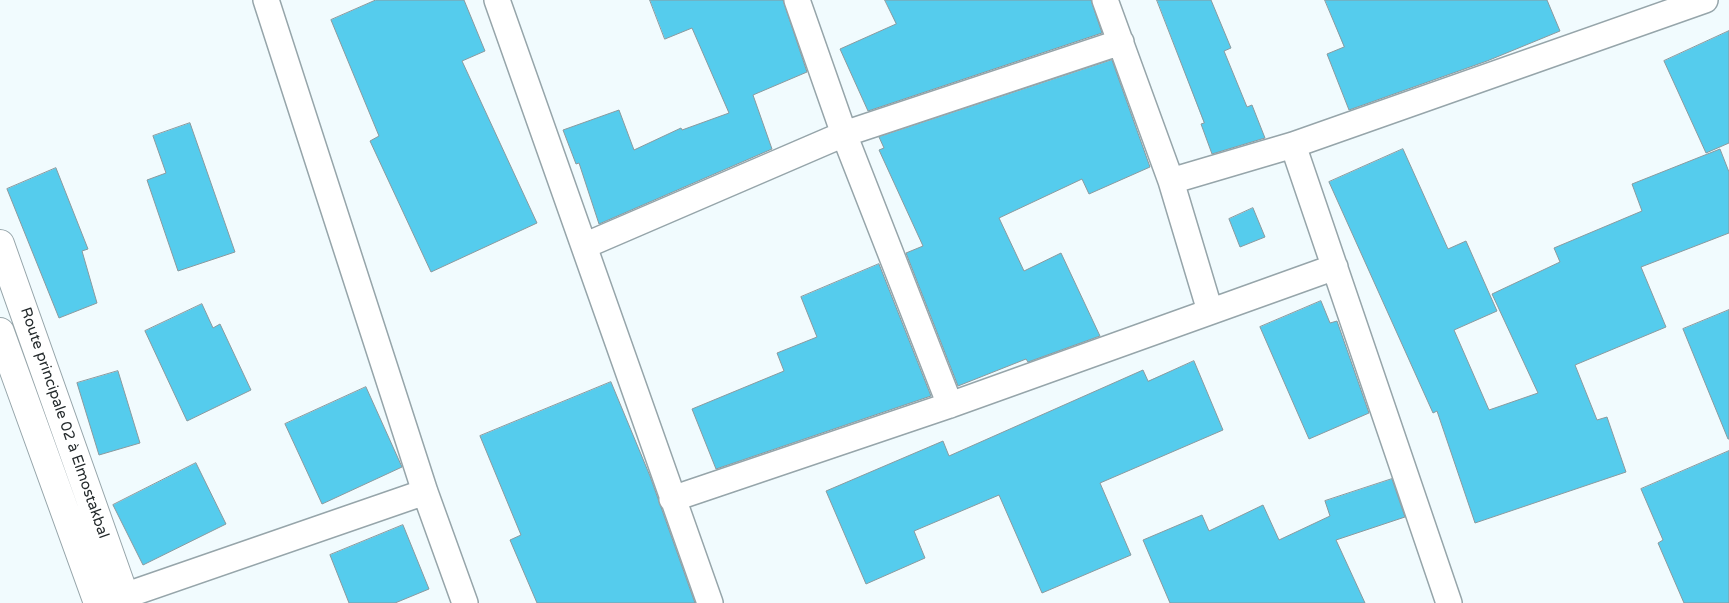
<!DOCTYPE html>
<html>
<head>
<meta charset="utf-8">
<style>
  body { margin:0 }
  canvas { display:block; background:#f1fbfe }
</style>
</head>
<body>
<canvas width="1729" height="603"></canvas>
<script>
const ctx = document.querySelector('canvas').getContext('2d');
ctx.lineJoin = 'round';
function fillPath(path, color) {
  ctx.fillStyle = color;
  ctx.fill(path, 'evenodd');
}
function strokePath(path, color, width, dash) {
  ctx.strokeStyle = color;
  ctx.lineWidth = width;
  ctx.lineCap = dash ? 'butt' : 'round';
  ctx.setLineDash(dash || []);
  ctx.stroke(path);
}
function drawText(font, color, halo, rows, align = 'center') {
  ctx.font = font + ' "Varela Round",sans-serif';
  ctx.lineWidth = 4;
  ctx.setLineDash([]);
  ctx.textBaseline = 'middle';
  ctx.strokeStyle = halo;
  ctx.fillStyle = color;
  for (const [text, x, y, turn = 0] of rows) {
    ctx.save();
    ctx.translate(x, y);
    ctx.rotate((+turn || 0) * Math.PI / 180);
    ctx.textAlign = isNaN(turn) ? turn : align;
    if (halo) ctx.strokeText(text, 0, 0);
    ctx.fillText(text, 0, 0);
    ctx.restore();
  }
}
const building = new Path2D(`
  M 376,0 L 464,0 L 485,51 L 462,61 L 537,223 L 431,272 L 370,141 L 379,136 L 331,20 Z
  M 650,0 L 783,0 L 807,72 L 753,95 L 772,149 L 599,224 L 579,163 L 576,164 L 563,130 L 619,110 L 634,150 L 681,128 L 682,130 L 729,113 L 692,28 L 665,39 Z
  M 885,0 L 1091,0 L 1102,33 L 868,111 L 840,49 L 896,24 Z
  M 1157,0 L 1211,0 L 1231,48 L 1224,51 L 1247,107 L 1252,105 L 1265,138 L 1212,154 L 1201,124 L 1204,123 Z
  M 1325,0 L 1547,0 L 1560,31 L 1487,61 L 1349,110 L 1327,54 L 1344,47 Z
  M 1729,31 L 1729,143 L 1706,153 L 1664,61 Z
  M 1112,60 L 1150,167 L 1089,194 L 1082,179 L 999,218 L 1024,271 L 1061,253 L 1100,336 L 1028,362 L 1026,359 L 958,386 L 906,253 L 923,246 L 879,150 L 884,148 L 879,137 Z
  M 190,123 L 235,252 L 178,271 L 147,180 L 166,173 L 153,136 Z
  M 1403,149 L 1448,249 L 1466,241 L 1497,311 L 1454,330 L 1489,410 L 1538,393 L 1492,294 L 1560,262 L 1554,248 L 1642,211 L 1632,184 L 1720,149 L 1729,172 L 1729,233 L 1641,267 L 1666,327 L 1575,365 L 1597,420 L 1607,417 L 1626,472 L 1475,523 L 1437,411 L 1433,413 L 1329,182 Z
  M 56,168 L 88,249 L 82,251 L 97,303 L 59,318 L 7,189 Z
  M 1253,208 L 1265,237 L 1240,247 L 1229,219 Z
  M 879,264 L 931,396 L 716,469 L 692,409 L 784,371 L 777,353 L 817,337 L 801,297 Z
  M 1321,301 L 1330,323 L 1337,321 L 1369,413 L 1309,439 L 1260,327 Z
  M 202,304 L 213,328 L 220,324 L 251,390 L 187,421 L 145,331 Z
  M 1729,310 L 1729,439 L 1728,439 L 1683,329 Z
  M 1194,361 L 1223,430 L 1100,483 L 1131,555 L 1042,593 L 999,495 L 914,531 L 925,558 L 866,584 L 826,491 L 943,441 L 949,456 L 1143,370 L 1148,381 Z
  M 118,371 L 140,443 L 99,455 L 77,383 Z
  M 611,382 L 650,476 L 695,603 L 537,603 L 510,540 L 521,535 L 480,436 Z
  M 366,387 L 402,467 L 322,504 L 285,424 Z
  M 1729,451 L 1729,603 L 1684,603 L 1658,543 L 1663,540 L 1641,489 Z
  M 196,463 L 226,524 L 143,565 L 113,505 Z
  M 1392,479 L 1405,517 L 1336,540 L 1365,603 L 1170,603 L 1143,540 L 1202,515 L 1209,531 L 1263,505 L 1279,540 L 1330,516 L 1325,501 Z
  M 403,525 L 429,589 L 395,603 L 349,603 L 330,555 Z`);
fillPath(building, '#55cced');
strokePath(building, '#8a9a9f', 1);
const street = new Path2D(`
  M 266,0 L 425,492 L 465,603
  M 497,0 L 710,603
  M 797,0 L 844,134 L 950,405
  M 1105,0 L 1171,181 L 1210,311
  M 1293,145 L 1449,603
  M 1171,181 L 1293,145 L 1705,0
  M 584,246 L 844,134 L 1121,42
  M 672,499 L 950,405 L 1335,267
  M 124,596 L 425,492`);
const secondary = new Path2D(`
  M 0,244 L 127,603
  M 0,332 L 98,603`);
strokePath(street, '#96a5aa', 28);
strokePath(secondary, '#96a5aa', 30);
strokePath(street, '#fff', 25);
strokePath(secondary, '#fff', 28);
drawText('15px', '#242a2c', '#fff', [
  ["Route principale 02 à Elmostakbal",64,423,71]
]);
</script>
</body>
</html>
